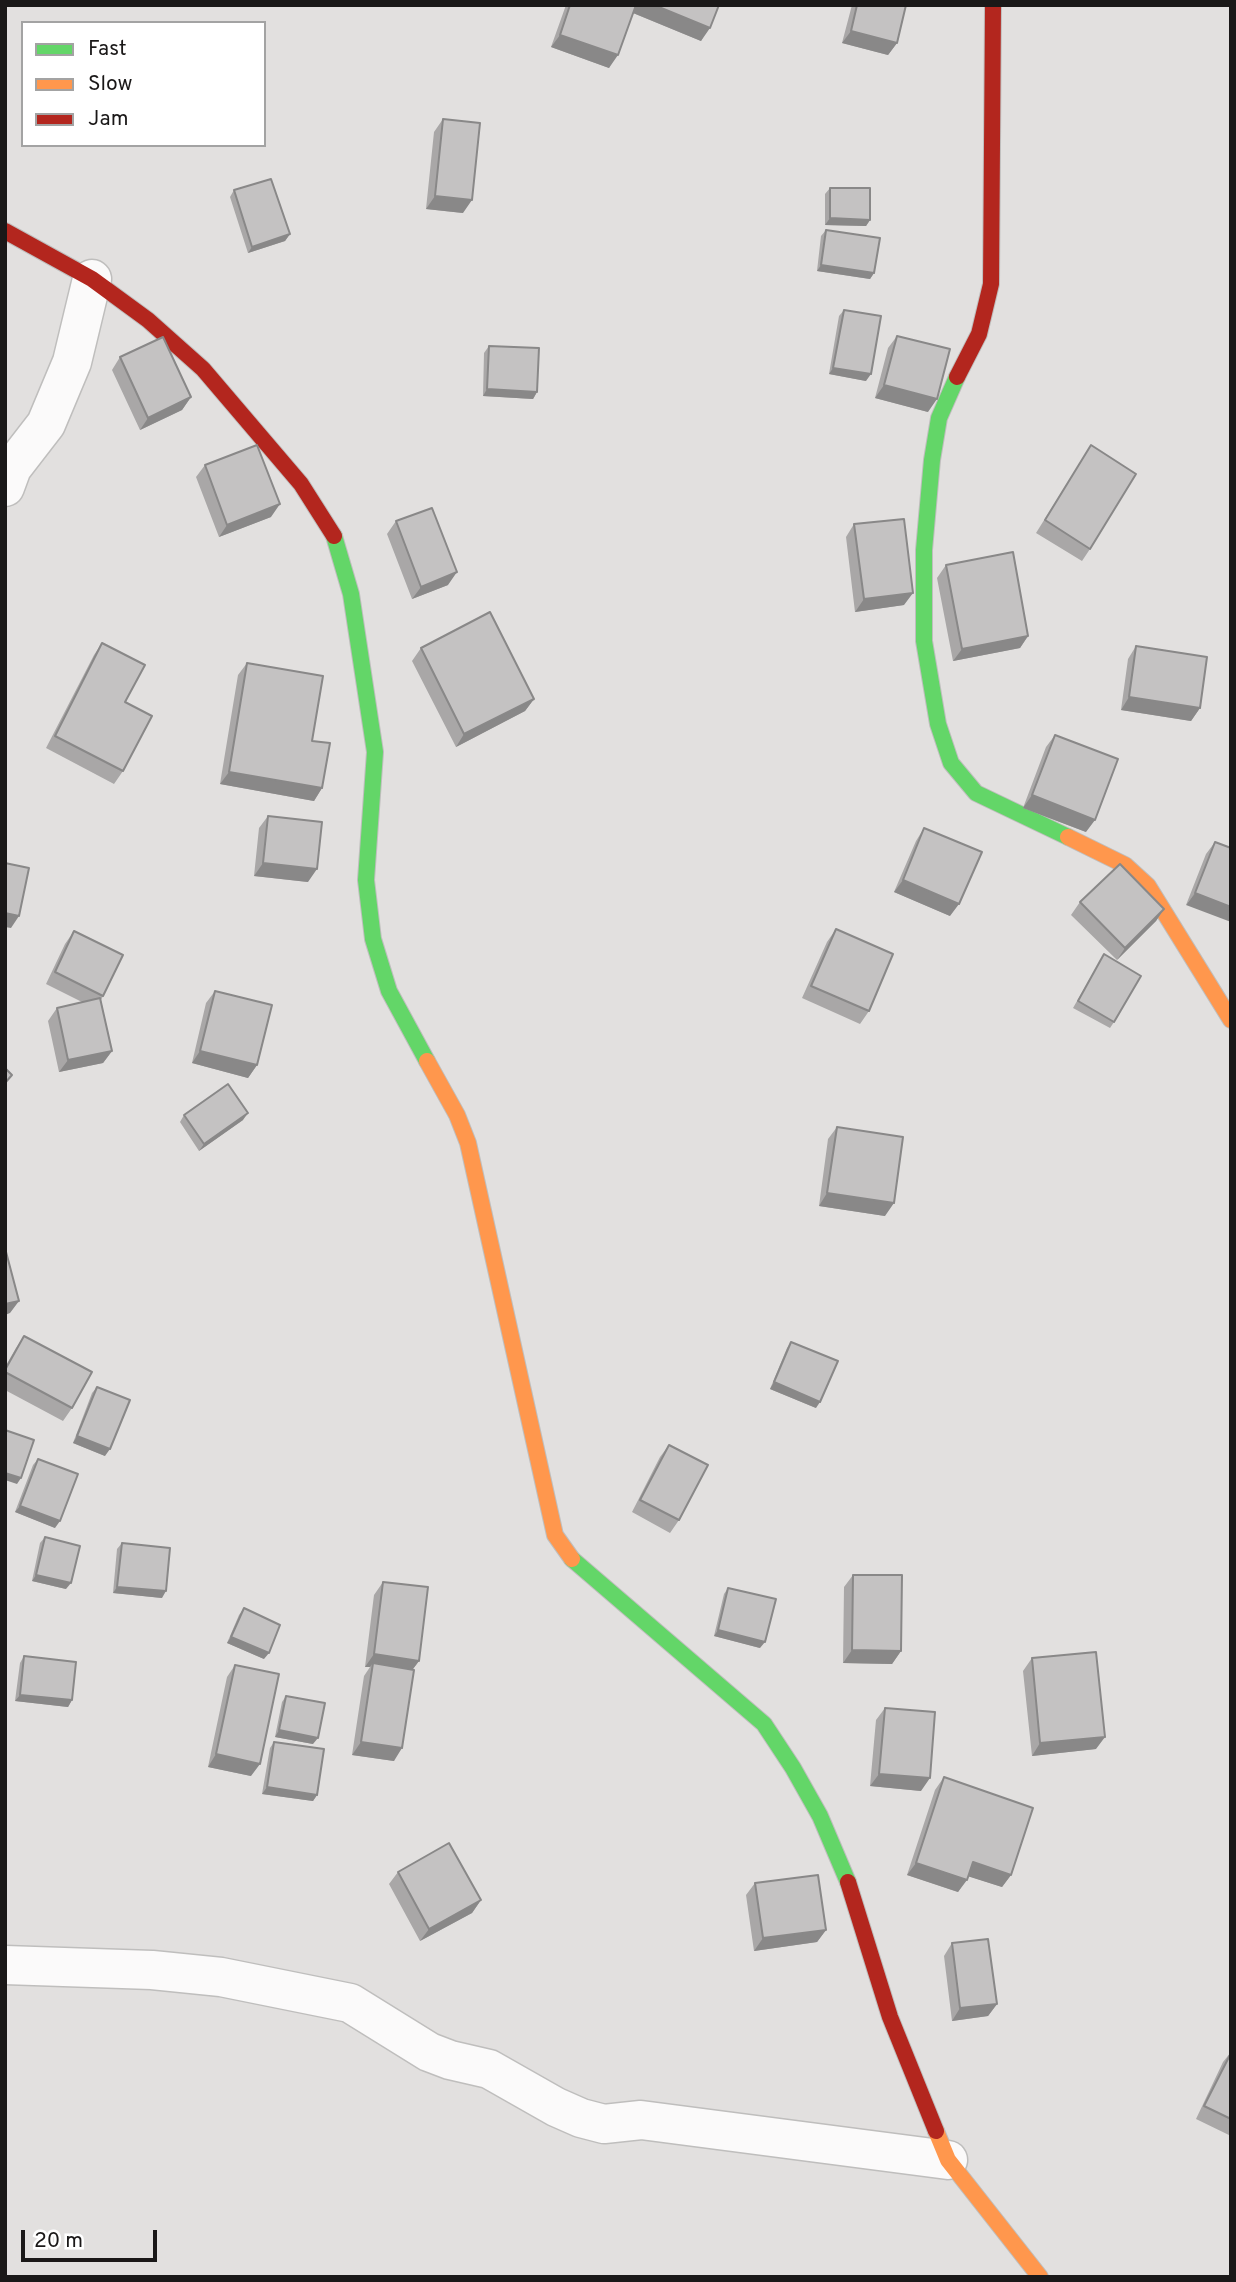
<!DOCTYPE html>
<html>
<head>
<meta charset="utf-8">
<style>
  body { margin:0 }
  #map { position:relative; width:1236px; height:2282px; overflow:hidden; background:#e2e0df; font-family:Overpass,sans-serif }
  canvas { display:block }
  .frame { position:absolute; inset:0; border:7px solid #1a1818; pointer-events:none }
  .legend { position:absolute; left:21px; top:21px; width:245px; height:126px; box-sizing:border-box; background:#fff; border:2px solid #a3a3a3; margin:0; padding:9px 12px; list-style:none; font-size:21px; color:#1a1818 }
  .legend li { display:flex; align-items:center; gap:14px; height:35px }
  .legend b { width:35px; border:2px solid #a3a3a3 }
  .scale { position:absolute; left:21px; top:2230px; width:136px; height:32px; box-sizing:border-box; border:4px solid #1a1818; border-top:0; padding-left:9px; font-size:21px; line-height:24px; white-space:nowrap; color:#1a1818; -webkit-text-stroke:5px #fff; paint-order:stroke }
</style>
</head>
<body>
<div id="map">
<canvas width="1236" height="2282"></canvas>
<div class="frame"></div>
<ul class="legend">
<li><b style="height:9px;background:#63d668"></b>Fast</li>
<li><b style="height:9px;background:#ff974d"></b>Slow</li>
<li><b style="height:9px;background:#b3261e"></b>Jam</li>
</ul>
<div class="scale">20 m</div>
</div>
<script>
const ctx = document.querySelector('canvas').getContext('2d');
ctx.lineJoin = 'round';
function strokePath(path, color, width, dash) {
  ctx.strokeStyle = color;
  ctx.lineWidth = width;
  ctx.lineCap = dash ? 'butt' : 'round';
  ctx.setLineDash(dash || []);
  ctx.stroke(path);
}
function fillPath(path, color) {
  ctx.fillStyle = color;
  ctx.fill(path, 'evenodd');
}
const street = new Path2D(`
  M 5,487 L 12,468 L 46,424 L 72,362 L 92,279
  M 5,1965 L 152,1970 L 221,1977 L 350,2003 L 429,2052 L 450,2060 L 489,2069 L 556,2107 L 581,2118 L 604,2124 L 641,2120 L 948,2160`);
const fast = new Path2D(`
  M 957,377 L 939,418 L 932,460 L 924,550 L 924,641 L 938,724 L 951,763 L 976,793 L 1068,837
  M 334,536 L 351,594 L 375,752 L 366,880 L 373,939 L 389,991 L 427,1061
  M 572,1559 L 764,1724 L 793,1768 L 820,1816 L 848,1882`);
const slow = new Path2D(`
  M 1068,837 L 1125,865 L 1148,886 L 1231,1020
  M 427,1061 L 457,1115 L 468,1143 L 555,1535 L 572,1559
  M 936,2131 L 948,2160 L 1040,2277`);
const jam = new Path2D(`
  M 5,231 L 92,279 L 148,320 L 203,369 L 301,484 L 334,536
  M 957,377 L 979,334 L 991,284 L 993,5
  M 848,1882 L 890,2017 L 936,2131`);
strokePath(street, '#bfbebd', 41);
strokePath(fast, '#bfbebd', 18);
strokePath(slow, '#bfbebd', 18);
strokePath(jam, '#bfbebd', 18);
strokePath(street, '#fbfafa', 38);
strokePath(fast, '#63d668', 16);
strokePath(slow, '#ff974d', 16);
strokePath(jam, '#b3261e', 16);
fillPath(new Path2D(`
  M 566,5 L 719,5 L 701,41 L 633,13 L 609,68 L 551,47 Z
  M 852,5 L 906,5 L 897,43 L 888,55 L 842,43 Z
  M 443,119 L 463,213 L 426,209 L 434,132 Z
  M 830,188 L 870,220 L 866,226 L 825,225 L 825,194 Z
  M 234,190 L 290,234 L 285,241 L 248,253 L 230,197 Z
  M 826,230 L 874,273 L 870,279 L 817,271 L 821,236 Z
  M 844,310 L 866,381 L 829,374 L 839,316 Z
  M 897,336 L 928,412 L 875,398 L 888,348 Z
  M 489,346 L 537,392 L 533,399 L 483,396 L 484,353 Z
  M 120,357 L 191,397 L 182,410 L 140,430 L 112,370 Z
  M 1091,445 L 1090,549 L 1082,561 L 1036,533 Z
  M 205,465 L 271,517 L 219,537 L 196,477 Z
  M 396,521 L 448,585 L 412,599 L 387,534 Z
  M 854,524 L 904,605 L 855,612 L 846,537 Z
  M 946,565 L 1028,636 L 1020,648 L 953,661 L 937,578 Z
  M 102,643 L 125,702 L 123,771 L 114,784 L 46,748 L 94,655 Z
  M 1136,646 L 1200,708 L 1191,721 L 1121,710 L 1128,659 Z
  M 421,648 L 534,699 L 525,711 L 456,747 L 412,661 Z
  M 247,663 L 312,741 L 322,788 L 314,801 L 220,784 L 238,675 Z
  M 1055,735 L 1086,832 L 1023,808 L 1046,747 Z
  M 268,816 L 308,882 L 254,876 L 259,828 Z
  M 924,828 L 950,916 L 894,892 L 916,841 Z
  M 1215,842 L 1231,848 L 1186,905 L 1206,854 Z
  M 1080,902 L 1164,909 L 1156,921 L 1117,960 L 1071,915 Z
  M 836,929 L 869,1011 L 860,1024 L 802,998 L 827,942 Z
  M 74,931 L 103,996 L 101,1000 L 112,1051 L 103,1063 L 59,1072 L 48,1021 L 57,1008 L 82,1002 L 46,984 L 65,944 Z
  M 1104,954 L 1114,1022 L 1110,1028 L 1073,1008 Z
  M 215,991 L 257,1065 L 248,1078 L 192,1063 L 206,1003 Z
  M 184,1115 L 243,1120 L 199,1151 L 180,1122 Z
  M 837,1127 L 885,1216 L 819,1206 L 828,1139 Z
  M 24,1336 L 72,1408 L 63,1421 L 5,1390 L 5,1367 L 16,1348 Z
  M 791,1342 L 816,1408 L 770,1389 L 787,1348 Z
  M 97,1387 L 105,1456 L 73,1443 L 92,1393 Z
  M 669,1445 L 679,1520 L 670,1533 L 632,1512 L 660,1457 Z
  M 38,1459 L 55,1528 L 15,1512 L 33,1465 Z
  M 45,1537 L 66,1589 L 32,1581 L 40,1543 Z
  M 122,1543 L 162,1598 L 113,1593 L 117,1549 Z
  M 853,1575 L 901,1651 L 892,1664 L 843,1663 L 844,1587 Z
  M 383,1582 L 419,1661 L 412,1670 L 394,1761 L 352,1755 L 364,1676 L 370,1667 L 365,1667 L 374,1595 Z
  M 728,1588 L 760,1648 L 714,1636 L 724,1594 Z
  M 244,1608 L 264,1659 L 227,1643 L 239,1615 Z
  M 24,1656 L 72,1700 L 68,1707 L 15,1701 L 20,1663 Z
  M 1032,1658 L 1096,1749 L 1032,1756 L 1023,1671 Z
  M 235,1665 L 251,1776 L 208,1767 L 227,1677 Z
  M 286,1696 L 313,1744 L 275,1737 L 282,1702 Z
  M 885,1708 L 921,1791 L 870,1786 L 876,1720 Z
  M 274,1742 L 317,1795 L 313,1801 L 262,1794 L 270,1748 Z
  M 944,1777 L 1011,1875 L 1002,1887 L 968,1876 L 958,1892 L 907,1875 L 935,1790 Z
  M 398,1872 L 481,1900 L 472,1913 L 420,1941 L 389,1884 Z
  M 755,1883 L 826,1930 L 817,1942 L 754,1951 L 746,1895 Z
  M 952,1943 L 997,2004 L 988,2016 L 952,2021 L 944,1956 Z
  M 1231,2052 L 1231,2136 L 1196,2119 L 1223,2062 Z`), '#a9a7a7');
fillPath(new Path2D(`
  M 622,5 L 654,5 L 710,28 L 701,41 L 621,8 Z
  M 851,31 L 897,43 L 888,55 L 842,43 Z
  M 560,35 L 618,55 L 609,68 L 551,47 Z
  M 435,196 L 472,200 L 463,213 L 426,209 Z
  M 830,218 L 870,220 L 866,226 L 825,225 Z
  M 290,234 L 285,241 L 248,253 L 252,247 Z
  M 821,265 L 874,273 L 870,279 L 817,271 Z
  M 833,368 L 871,374 L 866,381 L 829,374 Z
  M 884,385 L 937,399 L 928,412 L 875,398 Z
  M 487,389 L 537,392 L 533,399 L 483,396 Z
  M 191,397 L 182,410 L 140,430 L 148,418 Z
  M 280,504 L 271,517 L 219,537 L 227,525 Z
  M 457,572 L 448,585 L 412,599 L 421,587 Z
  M 913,593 L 904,605 L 855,612 L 864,599 Z
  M 1028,636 L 1020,648 L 953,661 L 962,649 Z
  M 1129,697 L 1200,708 L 1191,721 L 1121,710 Z
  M 534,699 L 525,711 L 456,747 L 464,734 Z
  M 229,772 L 322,788 L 314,801 L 220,784 Z
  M 1032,795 L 1095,820 L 1086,832 L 1023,808 Z
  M 263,863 L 317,869 L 308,882 L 254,876 Z
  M 903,880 L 959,904 L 950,916 L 894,892 Z
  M 1195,893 L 1231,907 L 1231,922 L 1186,905 Z
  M 1164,909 L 1156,921 L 1117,960 L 1125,948 Z
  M 5,913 L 19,916 L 11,928 L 5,927 Z
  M 112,1051 L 103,1063 L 59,1072 L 68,1060 Z
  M 200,1051 L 257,1065 L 248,1078 L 192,1063 Z
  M 248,1113 L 243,1120 L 199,1151 L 204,1144 Z
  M 827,1193 L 894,1203 L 885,1216 L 819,1206 Z
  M 19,1301 L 10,1313 L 5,1315 L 5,1304 Z
  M 774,1382 L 820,1402 L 816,1408 L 770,1389 Z
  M 77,1436 L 110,1449 L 105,1456 L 73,1443 Z
  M 5,1473 L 21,1478 L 17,1484 L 5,1480 Z
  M 20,1506 L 60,1521 L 55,1528 L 15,1512 Z
  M 36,1575 L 71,1583 L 66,1589 L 32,1581 Z
  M 117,1587 L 166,1591 L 162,1598 L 113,1593 Z
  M 718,1630 L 765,1642 L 760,1648 L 714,1636 Z
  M 231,1637 L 269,1653 L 264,1659 L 227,1643 Z
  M 852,1650 L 901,1651 L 892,1664 L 843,1663 Z
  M 374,1654 L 419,1661 L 410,1673 L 373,1663 L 370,1667 L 365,1667 Z
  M 20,1695 L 72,1700 L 68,1707 L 15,1701 Z
  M 279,1730 L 318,1738 L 313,1744 L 275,1737 Z
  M 1105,1737 L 1096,1749 L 1032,1756 L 1040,1743 Z
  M 361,1742 L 402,1748 L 394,1761 L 352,1755 Z
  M 216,1754 L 260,1764 L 251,1776 L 208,1767 Z
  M 879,1774 L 930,1778 L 921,1791 L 870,1786 Z
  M 267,1787 L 317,1795 L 313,1801 L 262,1794 Z
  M 973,1862 L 1011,1875 L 1002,1887 L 964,1875 Z
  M 916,1863 L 967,1880 L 958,1892 L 907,1875 Z
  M 481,1900 L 472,1913 L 420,1941 L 429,1929 Z
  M 826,1930 L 817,1942 L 754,1951 L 763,1938 Z
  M 997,2004 L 988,2016 L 952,2021 L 960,2008 Z`), '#898888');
const building = new Path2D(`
  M 570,5 L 636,5 L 618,55 L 560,35 Z
  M 654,5 L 719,5 L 710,28 Z
  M 857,5 L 906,5 L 897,43 L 851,31 Z
  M 443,119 L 480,123 L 472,200 L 435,196 Z
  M 271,179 L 290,234 L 252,247 L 234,190 Z
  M 830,188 L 870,188 L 870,220 L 830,218 Z
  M 826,230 L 880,238 L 874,273 L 821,265 Z
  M 844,310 L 881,316 L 871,374 L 833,368 Z
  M 897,336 L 950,349 L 937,399 L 884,385 Z
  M 163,337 L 191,397 L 148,418 L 120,357 Z
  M 489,346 L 539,348 L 537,392 L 487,389 Z
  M 257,445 L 280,504 L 227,525 L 205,465 Z
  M 1091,445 L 1136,474 L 1090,549 L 1045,520 Z
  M 432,508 L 457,572 L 421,587 L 396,521 Z
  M 904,519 L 913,593 L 864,599 L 854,524 Z
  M 1013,552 L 1028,636 L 962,649 L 946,565 Z
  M 490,612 L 534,699 L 464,734 L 421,648 Z
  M 102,643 L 145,665 L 125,702 L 152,716 L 123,771 L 55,736 Z
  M 1136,646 L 1207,657 L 1200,708 L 1129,697 Z
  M 247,663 L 323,676 L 312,741 L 330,743 L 322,788 L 229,772 Z
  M 1055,735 L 1118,759 L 1095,820 L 1032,795 Z
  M 268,816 L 322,822 L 317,869 L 263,863 Z
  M 924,828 L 982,852 L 959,904 L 903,880 Z
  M 1215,842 L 1231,848 L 1231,907 L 1195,893 Z
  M 5,863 L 29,868 L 19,916 L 5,913 Z
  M 1120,864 L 1164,909 L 1125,948 L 1080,902 Z
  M 836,929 L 893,954 L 869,1011 L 811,986 Z
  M 74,931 L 123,955 L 103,996 L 55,972 Z
  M 1104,954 L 1141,976 L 1114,1022 L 1078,1001 Z
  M 215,991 L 272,1005 L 257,1065 L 200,1051 Z
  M 100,998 L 112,1051 L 68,1060 L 57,1008 Z
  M 5,1068 L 12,1075 L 5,1083 Z
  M 228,1084 L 248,1113 L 204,1144 L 184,1115 Z
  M 837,1127 L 903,1137 L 894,1203 L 827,1193 Z
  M 5,1248 L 19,1301 L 5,1304 Z
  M 24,1336 L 92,1372 L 72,1408 L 5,1372 L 5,1370 Z
  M 791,1342 L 838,1361 L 820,1402 L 774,1382 Z
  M 97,1387 L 130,1400 L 110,1449 L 77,1436 Z
  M 5,1430 L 34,1440 L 21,1478 L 5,1473 Z
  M 669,1445 L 708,1465 L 679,1520 L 640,1500 Z
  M 38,1459 L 78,1474 L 60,1521 L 20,1506 Z
  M 45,1537 L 80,1546 L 71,1583 L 36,1575 Z
  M 122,1543 L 170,1548 L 166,1591 L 117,1587 Z
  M 853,1575 L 902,1575 L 901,1651 L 852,1650 Z
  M 383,1582 L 428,1587 L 419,1661 L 374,1654 Z
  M 728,1588 L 776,1599 L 765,1642 L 718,1630 Z
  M 244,1608 L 280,1625 L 269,1653 L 231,1637 Z
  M 1096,1652 L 1105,1737 L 1040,1743 L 1032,1658 Z
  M 24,1656 L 76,1662 L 72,1700 L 20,1695 Z
  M 373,1663 L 414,1670 L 402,1748 L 361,1742 Z
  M 235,1665 L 279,1674 L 260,1764 L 216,1754 Z
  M 286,1696 L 325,1703 L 318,1738 L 279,1730 Z
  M 885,1708 L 935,1712 L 930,1778 L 879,1774 Z
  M 274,1742 L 324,1749 L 317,1795 L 267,1787 Z
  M 944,1777 L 1033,1808 L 1011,1875 L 973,1862 L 967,1880 L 916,1863 Z
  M 449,1843 L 481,1900 L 429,1929 L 398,1872 Z
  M 818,1875 L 826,1930 L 763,1938 L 755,1883 Z
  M 988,1939 L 997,2004 L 960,2008 L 952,1943 Z
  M 1231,2053 L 1231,2119 L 1204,2106 Z`);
fillPath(building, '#c4c2c2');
strokePath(building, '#898888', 2);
</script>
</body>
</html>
